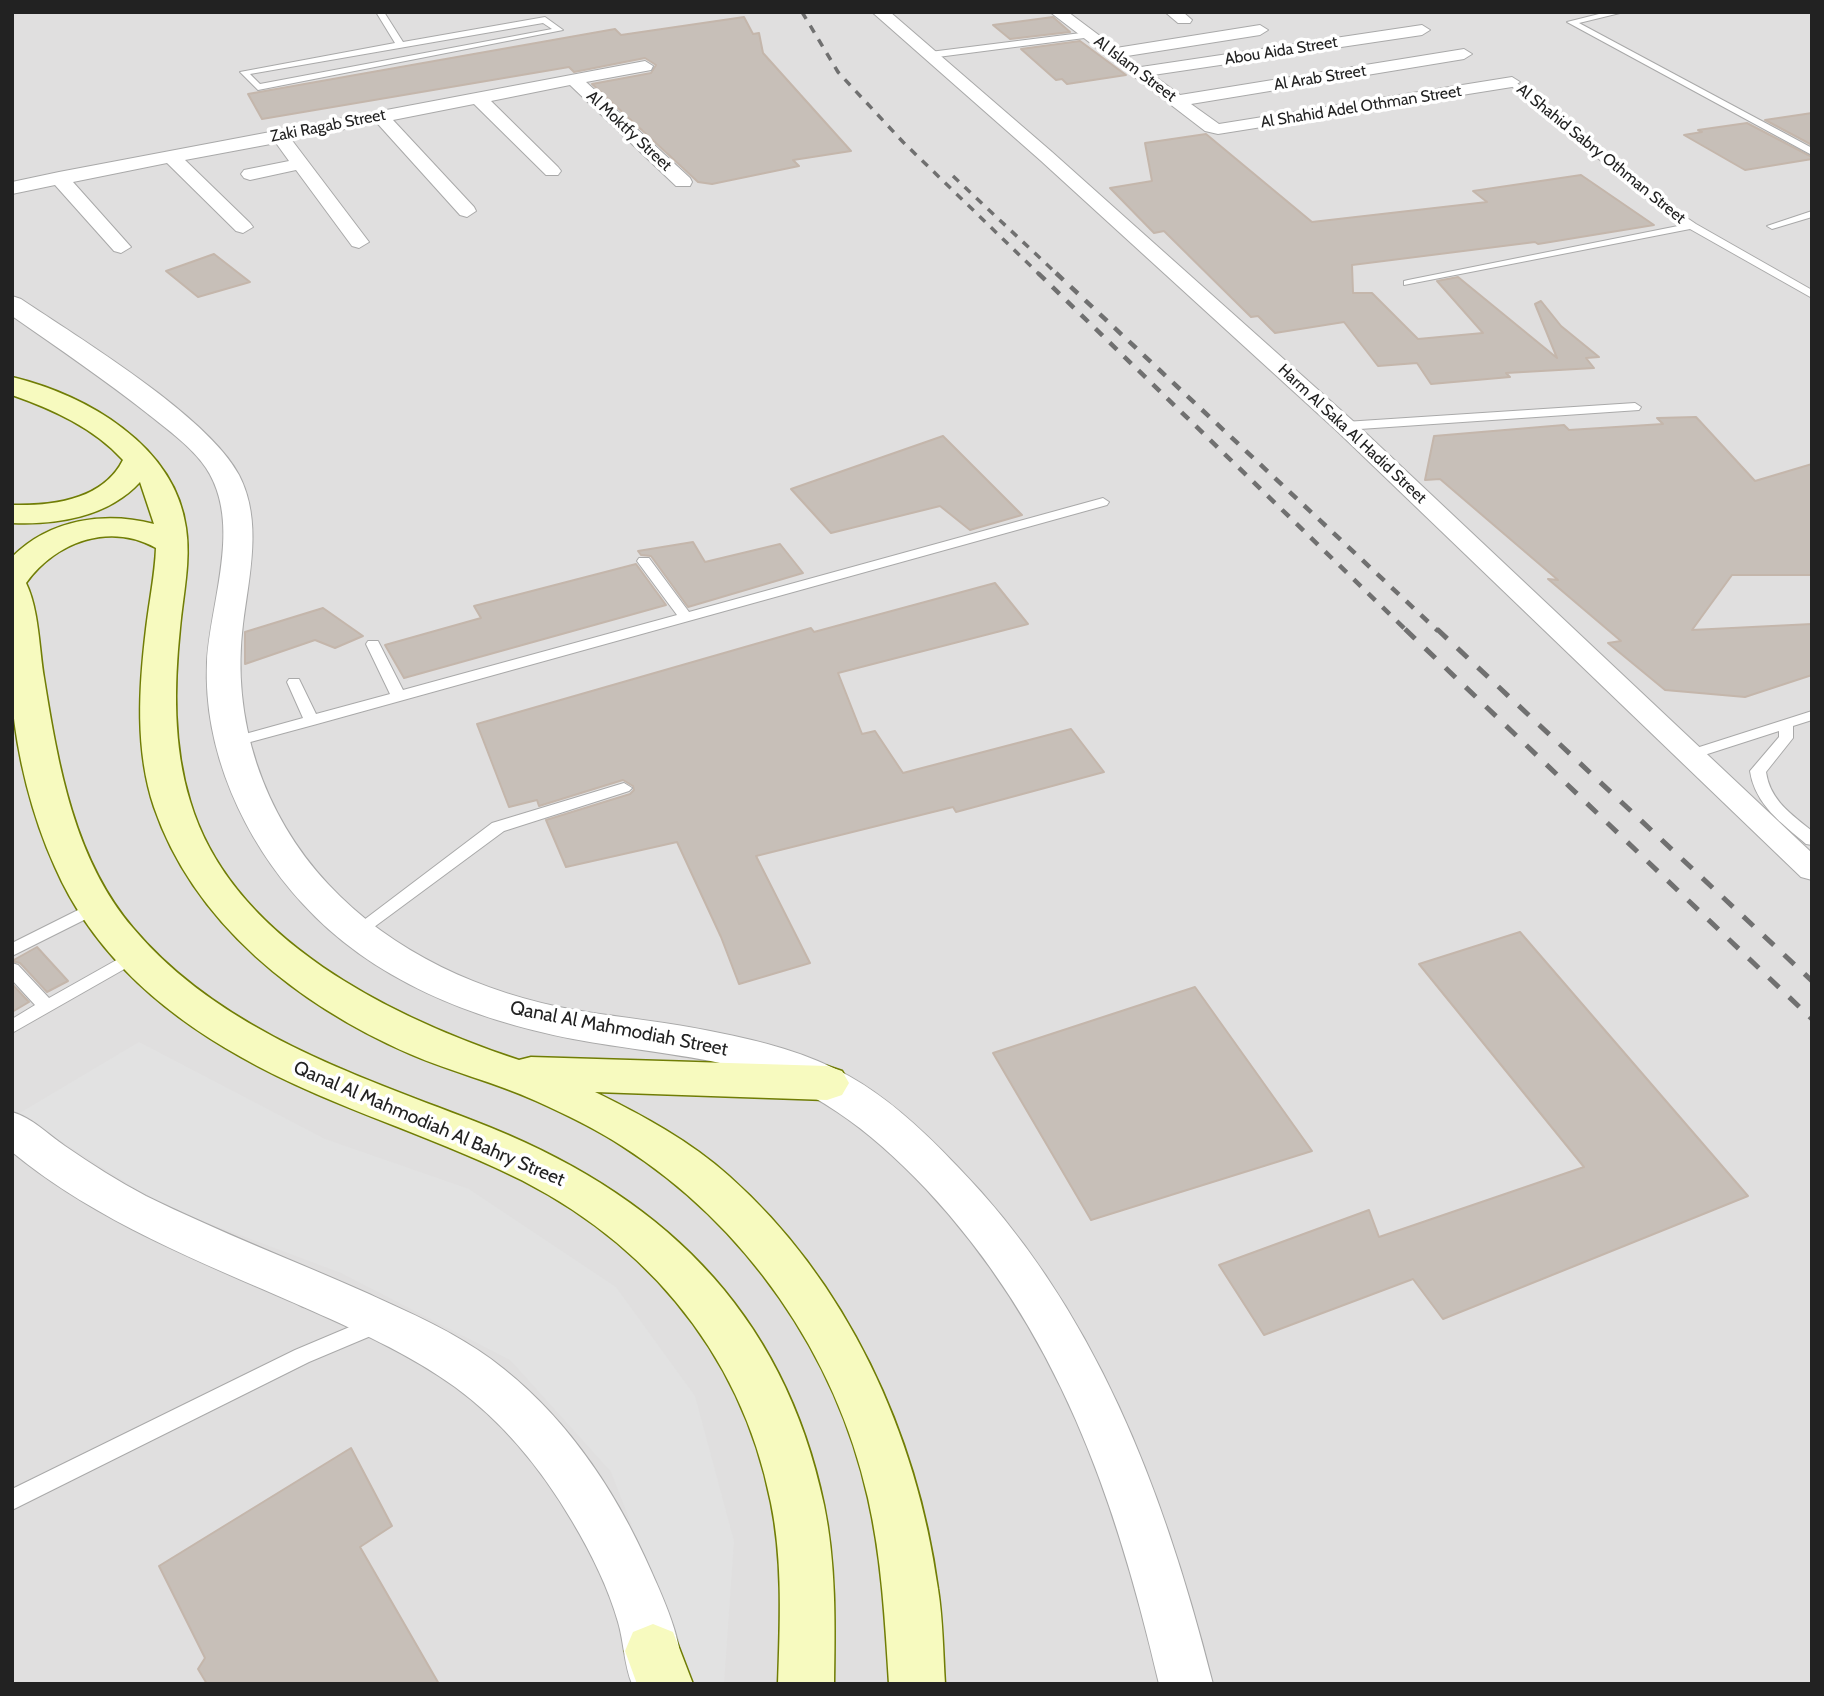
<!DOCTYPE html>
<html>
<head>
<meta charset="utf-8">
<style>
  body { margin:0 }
  #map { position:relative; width:1824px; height:1696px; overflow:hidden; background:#f2efe9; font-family:Cabin,sans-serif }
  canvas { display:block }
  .frame { position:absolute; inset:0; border:14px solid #222; pointer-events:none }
</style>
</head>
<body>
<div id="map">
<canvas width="1824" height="1696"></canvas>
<div class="frame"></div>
</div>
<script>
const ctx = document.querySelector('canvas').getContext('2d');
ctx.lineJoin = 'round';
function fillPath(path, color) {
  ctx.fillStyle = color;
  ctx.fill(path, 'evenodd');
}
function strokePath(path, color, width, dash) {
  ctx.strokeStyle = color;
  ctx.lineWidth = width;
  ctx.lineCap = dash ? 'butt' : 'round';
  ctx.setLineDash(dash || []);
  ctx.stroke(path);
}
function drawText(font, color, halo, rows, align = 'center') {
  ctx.font = font + ' Cabin,sans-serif';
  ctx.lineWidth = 7;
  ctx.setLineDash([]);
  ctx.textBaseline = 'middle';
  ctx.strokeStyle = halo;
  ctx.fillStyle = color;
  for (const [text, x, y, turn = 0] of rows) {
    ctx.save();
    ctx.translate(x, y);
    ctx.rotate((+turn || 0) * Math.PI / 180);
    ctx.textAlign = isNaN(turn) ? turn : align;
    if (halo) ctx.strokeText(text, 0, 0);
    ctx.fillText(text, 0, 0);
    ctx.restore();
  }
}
fillPath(new Path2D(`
  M 12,12 L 1812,12 L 1812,1684 L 12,1684 Z`), '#e0dfdf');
fillPath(new Path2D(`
  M 139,1042 L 325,1139 L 469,1189 L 616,1287 L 695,1396 L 734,1541 L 724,1684 L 693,1684 L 611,1472 L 510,1360 L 341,1273 L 163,1206 L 18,1114 Z`), '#e2e2e2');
const building = new Path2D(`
  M 744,17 L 753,34 L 759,33 L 763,53 L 851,151 L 793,160 L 799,166 L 712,184 L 698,182 L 592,84 L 651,73 L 656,65 L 645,58 L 574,72 L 569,67 L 262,119 L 248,94 L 615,29 L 621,35 Z
  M 1053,17 L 1070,32 L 1010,39 L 993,25 Z
  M 1080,41 L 1126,75 L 1067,84 L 1062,79 L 1056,80 L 1021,49 Z
  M 1812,113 L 1812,145 L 1765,120 Z
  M 1747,123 L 1812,157 L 1812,159 L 1745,170 L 1684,135 L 1702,132 L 1698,130 Z
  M 1206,134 L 1312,222 L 1487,202 L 1473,191 L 1581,175 L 1654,225 L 1538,244 L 1535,242 L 1352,265 L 1353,293 L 1372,293 L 1418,339 L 1483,333 L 1437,281 L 1458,277 L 1557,358 L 1535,304 L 1541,301 L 1561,326 L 1599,357 L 1586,358 L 1594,368 L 1506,373 L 1510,377 L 1431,384 L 1417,363 L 1378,366 L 1344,322 L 1275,333 L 1258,316 L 1251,317 L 1164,231 L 1154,233 L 1110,188 L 1152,181 L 1145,143 Z
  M 214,254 L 250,282 L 198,297 L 166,271 Z
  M 1696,417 L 1755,481 L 1812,464 L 1812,575 L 1732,575 L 1692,630 L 1812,624 L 1812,675 L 1745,697 L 1665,690 L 1608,643 L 1621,641 L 1548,579 L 1558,580 L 1440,479 L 1425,480 L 1434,436 L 1564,425 L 1569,430 L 1663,424 L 1657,418 Z
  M 943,436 L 1022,515 L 970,530 L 940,506 L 831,533 L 791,489 Z
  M 693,542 L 705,562 L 780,544 L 803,573 L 688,607 L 651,556 L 641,555 L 638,551 Z
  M 636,564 L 666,605 L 404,678 L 385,645 L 481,618 L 474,606 Z
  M 995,583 L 1028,624 L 838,673 L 862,734 L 875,731 L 903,773 L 1071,729 L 1104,772 L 956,812 L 953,807 L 756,856 L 810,963 L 739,984 L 721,937 L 677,842 L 566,867 L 546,820 L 630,794 L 634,790 L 633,786 L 623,780 L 539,806 L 537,800 L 509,807 L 477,724 L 811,628 L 814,632 Z
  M 323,608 L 363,636 L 335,648 L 315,640 L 245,664 L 245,632 Z
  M 1520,932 L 1748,1196 L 1443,1319 L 1413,1279 L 1264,1335 L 1219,1265 L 1369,1210 L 1379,1237 L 1584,1167 L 1419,964 Z
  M 37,947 L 68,981 L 47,992 L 20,963 L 12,961 Z
  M 12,984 L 29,1002 L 12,1012 Z
  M 1195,987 L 1312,1151 L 1091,1220 L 993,1053 Z
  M 351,1448 L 392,1526 L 360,1547 L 439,1684 L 207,1684 L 198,1669 L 205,1658 L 159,1566 Z`);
fillPath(building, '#c7bfb8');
strokePath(building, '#c4b6ab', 2);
const service = new Path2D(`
  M 376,12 L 384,12 L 403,42 L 545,17 L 563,30 L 258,90 L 240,72 L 395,43 ZM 543,23 L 552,29 L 260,84 L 250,74 Z
  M 1607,12 L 1624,12 L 1579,23 L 1812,148 L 1812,155 L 1567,22 Z
  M 1089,32 L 1092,33 L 1092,37 L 930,58 L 926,55 L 930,52 Z
  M 1512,79 L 1662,201 L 1696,224 L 1812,290 L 1812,298 L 1690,229 L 1404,285 L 1404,281 L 1408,280 L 1683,225 L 1654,205 L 1509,84 L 1509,80 Z
  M 1812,211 L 1812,217 L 1772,229 L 1767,226 Z
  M 1635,403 L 1641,407 L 1639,410 L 1345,430 L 1339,426 L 1345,422 Z
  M 1103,498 L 1109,502 L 1107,505 L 317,724 L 232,747 L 225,742 L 227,739 L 303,718 L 287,682 L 289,679 L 299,679 L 316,714 L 390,694 L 366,644 L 368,641 L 378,641 L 403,690 L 677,615 L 637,561 L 639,558 L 649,558 L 689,612 Z
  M 1812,711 L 1812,720 L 1793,726 L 1793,738 L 1766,772 C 1770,800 1791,814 1812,831 L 1812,845 L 1806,844 C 1782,823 1755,805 1750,771 L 1779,737 L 1779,731 L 1692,759 L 1685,754 L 1687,751 Z
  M 624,783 L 632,788 L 629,791 L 504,831 L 362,936 L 356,938 L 348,932 L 492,823 Z
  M 96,901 L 102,903 L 104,907 L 102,911 L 12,956 L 12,943 Z
  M 136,949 L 142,951 L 144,955 L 142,959 L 12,1033 L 12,1019 L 35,1005 L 12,980 L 12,963 L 18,965 L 49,998 Z
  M 378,1315 L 385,1318 L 388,1324 L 385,1330 L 309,1362 L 12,1510 L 12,1489 L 295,1350 Z`);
const minor = new Path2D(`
  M 872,12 L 890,12 L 1052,152 L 1353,421 L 1812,853 L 1812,880 L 1801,877 L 1337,431 L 1040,160 Z
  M 1050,12 L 1068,12 L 1116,48 L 1260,25 L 1268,30 L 1260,35 L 1127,56 L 1141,67 L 1422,25 L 1430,30 L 1422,35 L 1153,75 L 1180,95 L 1464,49 L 1472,54 L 1464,59 L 1191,104 L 1219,124 L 1512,77 L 1520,82 L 1512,87 L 1218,134 L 1205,131 Z
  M 1165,12 L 1183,12 L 1192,20 L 1190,23 L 1178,23 Z
  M 645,61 L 653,66 L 651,70 L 586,82 L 690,178 L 692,182 L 690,186 L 676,186 L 570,85 L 491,101 L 558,167 L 561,171 L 558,175 L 546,175 L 474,104 L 393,120 L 474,207 L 476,211 L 467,217 L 460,215 L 377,123 L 291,139 L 369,242 L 359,248 L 352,246 L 296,170 L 250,180 L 244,178 L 241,174 L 244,170 L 289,161 L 276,143 L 185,160 L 250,223 L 253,227 L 243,233 L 236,231 L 167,163 L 73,182 L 131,247 L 121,253 L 114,251 L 55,185 L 12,194 L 12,182 L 59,172 Z`);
const tertiary = new Path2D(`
  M 12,296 L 21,299 C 79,338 208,416 239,475 C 263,521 249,576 243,624 C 231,719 263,814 328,884 C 392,953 484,994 575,1010 C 622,1018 669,1022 715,1032 C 761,1041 808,1053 849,1076 C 890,1099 925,1132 957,1166 C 1096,1308 1165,1494 1213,1684 L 1159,1684 C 1116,1499 1058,1330 926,1189 C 870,1130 810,1083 729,1065 C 677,1053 625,1049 573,1039 C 474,1020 372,980 303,904 C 244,840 203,751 207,662 C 210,602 243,524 206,468 C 192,447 168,430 148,414 C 105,380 58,348 12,316 Z
  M 12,1112 C 33,1118 47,1134 65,1146 C 91,1164 118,1181 146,1196 C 219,1232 295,1261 369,1294 C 411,1313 454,1332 491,1359 C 564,1413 616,1490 652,1573 C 664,1600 690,1656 678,1684 L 632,1684 C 624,1665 624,1642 618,1622 C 608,1587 591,1553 572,1521 C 542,1470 503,1422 455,1387 C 408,1353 353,1329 301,1306 C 201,1262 97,1222 12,1152 Z`);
const secondary = new Path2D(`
  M 12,377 C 86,395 175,445 186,528 C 191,561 183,595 180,628 C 174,686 173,745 190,801 C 231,940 393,1018 519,1060 L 531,1057 L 827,1066 L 842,1071 L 849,1083 L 842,1095 L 827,1100 L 595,1092 C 642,1115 690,1141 729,1176 C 847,1281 917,1434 938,1589 C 943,1620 943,1652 945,1684 L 889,1684 C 885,1621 882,1560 868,1498 C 836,1355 746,1225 622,1146 C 596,1129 565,1114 536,1101 C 495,1082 451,1072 410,1054 C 300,1006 194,924 154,807 C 135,750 139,687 146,629 C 149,602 155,575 156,548 C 109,522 56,542 26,583 C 39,610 39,648 44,678 C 58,765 74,859 133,928 C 220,1031 353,1074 474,1121 C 657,1191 783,1308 824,1505 C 836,1563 835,1625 834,1684 L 778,1684 C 780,1624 783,1562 771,1503 C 741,1349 639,1232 496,1168 C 412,1129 322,1103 241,1057 C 162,1013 92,952 55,867 C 32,816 17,756 12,700 C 9,653 12,604 12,557 C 50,519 105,511 154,524 L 140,482 C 108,517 57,525 12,523 L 12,505 C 53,506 103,500 123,460 C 94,428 52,409 12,395 Z
  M 653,1624 L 673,1632 L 693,1684 L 637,1684 L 625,1651 L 633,1632 Z`);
strokePath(service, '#a9a9a9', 2);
strokePath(minor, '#a9a9a9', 2);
strokePath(tertiary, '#a9a9a9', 2);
strokePath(secondary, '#707d05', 3);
fillPath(service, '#fff');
fillPath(minor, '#fff');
fillPath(tertiary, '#fff');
fillPath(secondary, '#f7fabf');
strokePath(new Path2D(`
  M 802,12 L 838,72 L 903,142 L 1040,275
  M 953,176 L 1058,275`), '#707070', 3.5, [8, 8]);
strokePath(new Path2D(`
  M 1038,273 L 1407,631
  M 1056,273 L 1438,631`), '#707070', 4.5, [10, 10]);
strokePath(new Path2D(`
  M 1405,629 L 1812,1019
  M 1437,629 L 1812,981`), '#707070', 5, [14, 14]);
drawText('16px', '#222', '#fff', [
  ["Abou Aida Street",1281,51,-9],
  ["Al Islam Street",1135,69,37],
  ["Al Arab Street",1320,78,-9],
  ["Al Shahid Adel Othman Street",1361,107,-9],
  ["Zaki Ragab Street",328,126,-11],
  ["Al Moktfy Street",629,131,43],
  ["Al Shahid Sabry Othman Street",1601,154,39],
  ["Harm Al Saka Al Hadid Street",1352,434,43]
]);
drawText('19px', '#222', '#fff', [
  ["Qanal Al Mahmodiah Street",619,1029,11],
  ["Qanal Al Mahmodiah Al Bahry Street",429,1124,23]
]);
</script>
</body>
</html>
